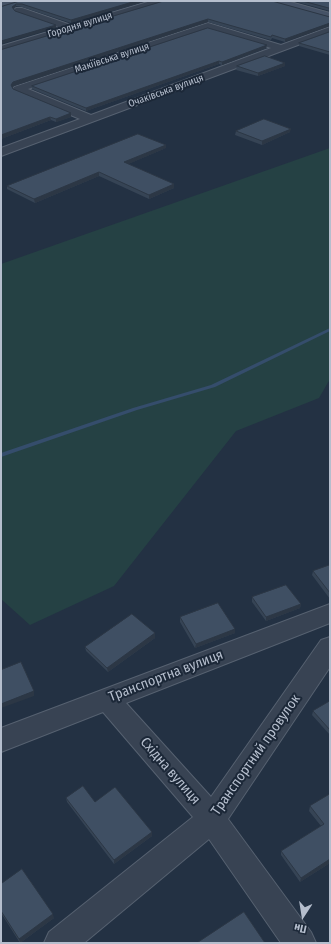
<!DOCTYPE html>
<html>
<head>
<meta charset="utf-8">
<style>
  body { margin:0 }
  #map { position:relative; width:331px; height:944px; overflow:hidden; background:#233143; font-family:"Fira Sans Condensed",sans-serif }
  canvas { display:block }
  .frame { position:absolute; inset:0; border:2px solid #b5becd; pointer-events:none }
  .north { position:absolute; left:283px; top:896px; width:40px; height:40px; -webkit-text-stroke:3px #1c2838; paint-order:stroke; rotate:192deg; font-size:11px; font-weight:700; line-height:16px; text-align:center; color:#b5becd }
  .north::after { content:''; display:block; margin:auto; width:14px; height:18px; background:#b5becd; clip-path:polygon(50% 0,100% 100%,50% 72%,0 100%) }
</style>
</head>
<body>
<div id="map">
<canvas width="331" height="944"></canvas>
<div class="frame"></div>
<div class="north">Пн</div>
</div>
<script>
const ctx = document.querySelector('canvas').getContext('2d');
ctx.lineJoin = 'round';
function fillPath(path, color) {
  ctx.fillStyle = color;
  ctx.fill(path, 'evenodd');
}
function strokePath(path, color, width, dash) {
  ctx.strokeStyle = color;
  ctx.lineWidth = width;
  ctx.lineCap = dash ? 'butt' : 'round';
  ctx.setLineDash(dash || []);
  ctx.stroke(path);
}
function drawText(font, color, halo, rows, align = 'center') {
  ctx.font = font + ' "Fira Sans Condensed",sans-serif';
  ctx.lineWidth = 4;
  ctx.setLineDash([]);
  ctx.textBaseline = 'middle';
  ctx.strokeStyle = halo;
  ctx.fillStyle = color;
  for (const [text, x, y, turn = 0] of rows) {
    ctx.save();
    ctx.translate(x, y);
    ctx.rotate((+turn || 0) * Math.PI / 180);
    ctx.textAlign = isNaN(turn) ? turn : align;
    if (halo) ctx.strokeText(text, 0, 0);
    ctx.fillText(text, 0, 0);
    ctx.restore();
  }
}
fillPath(new Path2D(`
  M 330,148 L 330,379 L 319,398 L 236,431 L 114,586 L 30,625 L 1,599 L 1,264 Z`), '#254144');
fillPath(new Path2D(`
  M 330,328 L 330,331 L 215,387 L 137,410 L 1,457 L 1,453 L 133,408 L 211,385 Z`), '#354d6c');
const street = new Path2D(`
  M 151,1 L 164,1 L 163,3 L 1,52 L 1,46 L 61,28 L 16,12 L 14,10 L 16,8 L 22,8 L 71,25 Z
  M 208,23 L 281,45 L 330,27 L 330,33 L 1,156 L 1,148 L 80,119 L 14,91 L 13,89 L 14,87 ZM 208,29 L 271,48 L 91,115 L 28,89 Z
  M 330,604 L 330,623 L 126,703 L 211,797 L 321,640 L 330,637 L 330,667 L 228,819 L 311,932 L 316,943 L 281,943 L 209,839 L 84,943 L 44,943 L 49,932 L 193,817 L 103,712 L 1,752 L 1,728 Z`);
const secondary = new Path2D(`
  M 5,1 L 22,1 L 20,3 L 1,8 L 1,2 Z
  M 271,1 L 287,1 L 330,13 L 330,19 L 273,3 Z`);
strokePath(street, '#566170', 2);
strokePath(secondary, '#566170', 2);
fillPath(street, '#384353');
fillPath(secondary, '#455266');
fillPath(new Path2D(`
  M 20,1 L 146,1 L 71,23 L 22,7 L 16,6 L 14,9 L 15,11 L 56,28 L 1,7 Z
  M 293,1 L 330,1 L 330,11 Z
  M 273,2 L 330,17 L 285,42 L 272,38 L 271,40 L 208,22 L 14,86 L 12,87 L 13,89 L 71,113 L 71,117 L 56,122 L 51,120 L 1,139 L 1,50 Z
  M 330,32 L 330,55 L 299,46 L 299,43 Z
  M 267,45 L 266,48 L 222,65 L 219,64 L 86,111 L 32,89 L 32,86 Z
  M 237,66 L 285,66 L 258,76 L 236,70 Z
  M 236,131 L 290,132 L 262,145 L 235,135 Z
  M 166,148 L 128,164 L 174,184 L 174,188 L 149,199 L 99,176 L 35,203 L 7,189 L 7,186 Z
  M 330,565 L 330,599 L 312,575 L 313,571 Z
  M 252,597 L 301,604 L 300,608 L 266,621 L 252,602 Z
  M 180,617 L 235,633 L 195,648 L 180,622 Z
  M 155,638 L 108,672 L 86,651 L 85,647 Z
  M 330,701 L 330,735 L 312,715 L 313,711 Z
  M 330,794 L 330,863 L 300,882 L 281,855 L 281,851 L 321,826 L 309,811 L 310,806 Z
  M 66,798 L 95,802 L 152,836 L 114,864 L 67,802 Z
  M 1,884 L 54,918 L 20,943 L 1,913 Z`), '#364455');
fillPath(new Path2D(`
  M 136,1 L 146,1 L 71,23 L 71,20 Z
  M 16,4 L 16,6 L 12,10 L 12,7 Z
  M 208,19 L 208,22 L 14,86 L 12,88 L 11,85 L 13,82 Z
  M 330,23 L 330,26 L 285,42 L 285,39 Z
  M 56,25 L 56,28 L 1,44 L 1,41 Z
  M 267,45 L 266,48 L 222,65 L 222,62 Z
  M 219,61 L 219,64 L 86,111 L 86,108 Z
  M 285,63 L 285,66 L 258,76 L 258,73 Z
  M 71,113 L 71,117 L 56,122 L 56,119 Z
  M 50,117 L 51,120 L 1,139 L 1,135 Z
  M 291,129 L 290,132 L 262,145 L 262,141 Z
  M 166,145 L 166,148 L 124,166 L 124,162 Z
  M 99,172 L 99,176 L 35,203 L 34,199 Z
  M 174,184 L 174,188 L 149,199 L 149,195 Z
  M 301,604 L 300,608 L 266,621 L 266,617 Z
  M 235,629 L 235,633 L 195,648 L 196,644 Z
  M 155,633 L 155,638 L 108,672 L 107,668 Z
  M 34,691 L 34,696 L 1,708 L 1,704 Z
  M 152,832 L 152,836 L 114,864 L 114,860 Z
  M 330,859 L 330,863 L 300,882 L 301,878 Z
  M 53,914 L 54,918 L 20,943 L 19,939 Z`), '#2c3745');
const building = new Path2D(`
  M 20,1 L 136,1 L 71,20 L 22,4 L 16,4 L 12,7 L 15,11 L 56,25 L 1,41 L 1,7 Z
  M 164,1 L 272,1 L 330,17 L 330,23 L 285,39 L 272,35 L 271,37 L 208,19 L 13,82 L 11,85 L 13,89 L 71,113 L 56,119 L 50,117 L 1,135 L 1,50 Z
  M 303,1 L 330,1 L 330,8 Z
  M 208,28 L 267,45 L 222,62 L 219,61 L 86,108 L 32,86 Z
  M 330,32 L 330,52 L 299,43 Z
  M 265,56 L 285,63 L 258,73 L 237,66 Z
  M 264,119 L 291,129 L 262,141 L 236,131 Z
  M 138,134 L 166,145 L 124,162 L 174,184 L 149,195 L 99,172 L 34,199 L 7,186 Z
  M 330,565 L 330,593 L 313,571 Z
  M 286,585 L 301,604 L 266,617 L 252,597 Z
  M 218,603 L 235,629 L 196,644 L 180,617 Z
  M 132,614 L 155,633 L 107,668 L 85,647 Z
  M 21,662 L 34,691 L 1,704 L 1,670 Z
  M 330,701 L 330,730 L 313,711 Z
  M 83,786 L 95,802 L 115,787 L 152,832 L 114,860 L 66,798 Z
  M 330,794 L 330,859 L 301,878 L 281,851 L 324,824 L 310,806 Z
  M 22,869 L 53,914 L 19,939 L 1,911 L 1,884 Z
  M 244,912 L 265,943 L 197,943 Z`);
fillPath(building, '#3f4f63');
strokePath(building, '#2c3745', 1);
drawText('10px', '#b5becd', '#1c2838', [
  ["Городня вулиця",80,25,-17],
  ["Макіївська вулиця",112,58,-18],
  ["Очаківська вулиця",166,91,-20]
]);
drawText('14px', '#b5becd', '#1c2838', [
  ["Транспортна вулиця",166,676,-21],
  ["Транспортний провулок",256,755,-55],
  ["Східна вулиця",170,771,49]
]);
</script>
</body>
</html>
